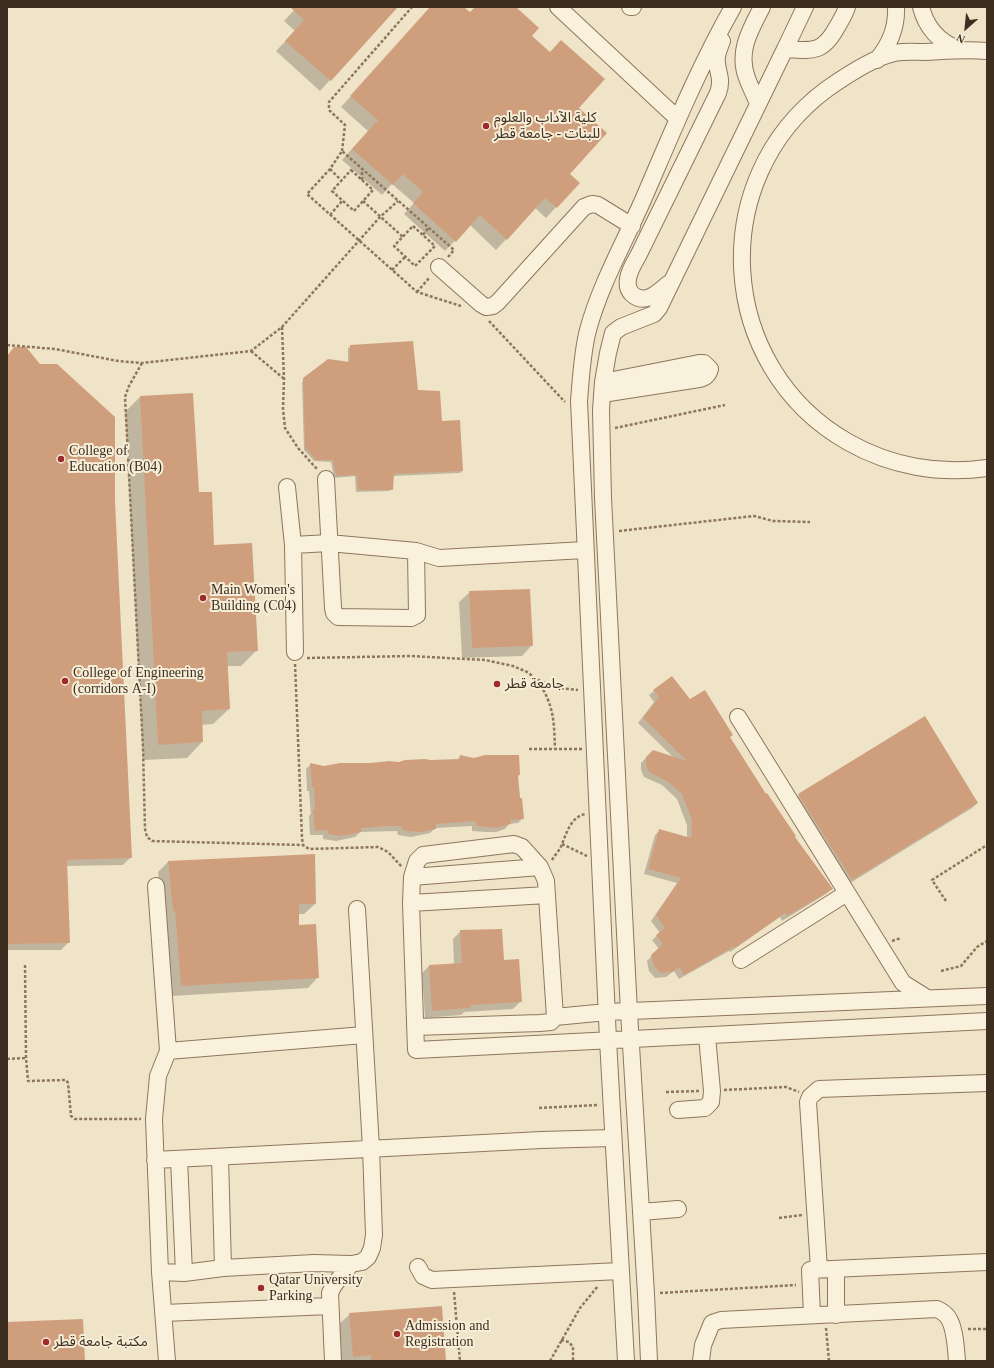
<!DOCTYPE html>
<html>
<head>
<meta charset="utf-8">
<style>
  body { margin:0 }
  #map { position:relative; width:994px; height:1368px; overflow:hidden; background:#f0e4c8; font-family:"Times New Roman",serif }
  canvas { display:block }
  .frame { position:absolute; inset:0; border:8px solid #3d2e20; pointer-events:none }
  .north { position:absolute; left:946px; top:8px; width:40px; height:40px; -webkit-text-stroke:3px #f7eed8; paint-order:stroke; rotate:207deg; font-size:11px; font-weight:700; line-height:16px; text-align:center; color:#3d2e20 }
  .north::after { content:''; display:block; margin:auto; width:14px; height:18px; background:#3d2e20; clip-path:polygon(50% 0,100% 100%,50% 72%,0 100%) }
</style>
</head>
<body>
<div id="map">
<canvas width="994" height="1368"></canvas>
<div class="frame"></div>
<div class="north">N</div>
</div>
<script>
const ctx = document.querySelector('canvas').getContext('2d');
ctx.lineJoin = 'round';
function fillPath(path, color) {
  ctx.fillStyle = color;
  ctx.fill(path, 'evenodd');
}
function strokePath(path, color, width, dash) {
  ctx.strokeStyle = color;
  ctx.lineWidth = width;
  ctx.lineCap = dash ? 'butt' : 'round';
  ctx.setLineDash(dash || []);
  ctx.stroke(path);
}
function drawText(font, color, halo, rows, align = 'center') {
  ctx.font = font + ' "Times New Roman","Noto Sans Arabic",serif';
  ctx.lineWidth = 4;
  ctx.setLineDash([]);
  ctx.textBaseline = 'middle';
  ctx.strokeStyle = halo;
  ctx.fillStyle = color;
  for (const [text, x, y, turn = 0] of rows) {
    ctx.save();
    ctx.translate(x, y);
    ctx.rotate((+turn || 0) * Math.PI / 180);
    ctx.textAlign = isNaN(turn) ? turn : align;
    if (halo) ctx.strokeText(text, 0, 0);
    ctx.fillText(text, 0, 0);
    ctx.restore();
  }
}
fillPath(new Path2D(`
  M 297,7 L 396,7 L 320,91 L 276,51 L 295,31 L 284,21 Z
  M 431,7 L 463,7 L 470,13 L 475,7 L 514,7 L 531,36 L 578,108 L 568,174 L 578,183 L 546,218 L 535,208 L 496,250 L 470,225 L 445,251 L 404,214 L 414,203 L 392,184 L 382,195 L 342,160 L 368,131 L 341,107 Z
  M 351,346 L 418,391 L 441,422 L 462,471 L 460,473 L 393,476 L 392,489 L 389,491 L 356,492 L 355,476 L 334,478 L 331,462 L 314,461 L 304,450 L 302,382 L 304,379 L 348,363 L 348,348 Z
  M 15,348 L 114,501 L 131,857 L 123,865 L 66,866 L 69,942 L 61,950 L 7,950 L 7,356 Z
  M 140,397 L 198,493 L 213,546 L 257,650 L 241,666 L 226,666 L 229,709 L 213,724 L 201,725 L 202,742 L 187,758 L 143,760 L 125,412 Z
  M 470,592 L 532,645 L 522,656 L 462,658 L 459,602 Z
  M 654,691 L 690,700 L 732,735 L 729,738 L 794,837 L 831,889 L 826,894 L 782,921 L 780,917 L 730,952 L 729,951 L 679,979 L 674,971 L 666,977 L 655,978 L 649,971 L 647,961 L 659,949 L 652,940 L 660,933 L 651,921 L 677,883 L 644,874 L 655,835 L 660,830 L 687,838 L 687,825 L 677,799 L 662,785 L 644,777 L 641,770 L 641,763 L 653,751 L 674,758 L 638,723 L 654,702 L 649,695 Z
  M 460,756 L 519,775 L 517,777 L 523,818 L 518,823 L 509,824 L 505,829 L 496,832 L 486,832 L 472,831 L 472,826 L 435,828 L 430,833 L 411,837 L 398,835 L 397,831 L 360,832 L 355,837 L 336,841 L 323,839 L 323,835 L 310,835 L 309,816 L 311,814 L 309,791 L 307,791 L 306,769 L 311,764 L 324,767 L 457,760 Z
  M 799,795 L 977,803 L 972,808 L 847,885 L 794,800 Z
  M 168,862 L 315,904 L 304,914 L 298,914 L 298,926 L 318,977 L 308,988 L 171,996 L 158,872 Z
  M 461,931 L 503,961 L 521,1001 L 513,1009 L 464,1012 L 461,1015 L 425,1018 L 422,973 L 429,966 L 454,964 L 453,939 Z
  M 350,1314 L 445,1361 L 337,1361 L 334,1329 Z`), '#0003');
fillPath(new Path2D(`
  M 290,7 L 398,7 L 331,81 L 285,41 L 304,20 Z
  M 430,7 L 464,7 L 470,12 L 475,7 L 516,7 L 539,28 L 532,36 L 550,52 L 561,40 L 605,79 L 579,108 L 607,133 L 570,174 L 580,183 L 557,208 L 545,198 L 507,240 L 480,215 L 456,242 L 413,203 L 423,192 L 403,174 L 393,185 L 352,149 L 378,120 L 350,96 Z
  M 413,341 L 418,390 L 440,391 L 442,421 L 460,420 L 463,471 L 394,474 L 393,490 L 358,490 L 357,475 L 336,476 L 333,460 L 316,460 L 305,447 L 303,378 L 328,359 L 350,362 L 350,345 Z
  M 14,347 L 26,347 L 40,364 L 57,364 L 115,417 L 115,501 L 132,858 L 67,860 L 70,943 L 7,944 L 7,356 Z
  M 193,393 L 199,492 L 212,492 L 214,545 L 252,543 L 258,651 L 227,652 L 230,709 L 202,711 L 203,742 L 158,745 L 140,396 Z
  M 530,589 L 533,646 L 472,648 L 469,591 Z
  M 672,676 L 690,699 L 705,690 L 733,735 L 730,737 L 766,794 L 767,793 L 796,836 L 795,837 L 833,889 L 787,916 L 785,913 L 735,948 L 735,946 L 684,975 L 679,967 L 672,972 L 660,973 L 654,966 L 651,955 L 663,944 L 656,935 L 665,928 L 656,915 L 681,878 L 648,869 L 659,829 L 691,838 L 692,820 L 682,794 L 667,781 L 649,772 L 646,765 L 646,757 L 653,750 L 687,761 L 643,718 L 659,697 L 653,690 Z
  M 925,716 L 978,803 L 852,880 L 798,794 Z
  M 460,755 L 474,758 L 485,755 L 519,755 L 520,775 L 518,775 L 520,798 L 522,798 L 524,819 L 510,820 L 511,824 L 496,828 L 477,826 L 476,821 L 436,824 L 436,829 L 422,832 L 407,831 L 402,830 L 402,826 L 389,826 L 361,828 L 361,832 L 342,836 L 328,834 L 327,830 L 315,831 L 313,810 L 315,810 L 314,787 L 312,787 L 310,763 L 324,766 L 340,763 L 370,763 L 389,761 L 399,762 L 405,760 L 425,759 L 430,760 L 460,759 Z
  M 315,854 L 316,904 L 299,904 L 299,925 L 316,924 L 319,978 L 181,986 L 175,911 L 173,911 L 168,861 Z
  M 502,929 L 504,960 L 519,959 L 522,1002 L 470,1005 L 470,1008 L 432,1011 L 429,965 L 462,963 L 460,930 Z
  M 442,1306 L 446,1361 L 371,1361 L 371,1355 L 353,1357 L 349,1313 Z
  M 83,1319 L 85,1361 L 7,1361 L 7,1322 Z`), '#cf9f7d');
const minor = new Path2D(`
  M 558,7 L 678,119
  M 630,7 L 633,7
  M 805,7 L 785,49 C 813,51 823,53 837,27 C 841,20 845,14 847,7
  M 921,7 C 926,27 939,42 958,49
  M 987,51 C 966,49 946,51 925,52 C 915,52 905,51 895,53 C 875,57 844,77 827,89 C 705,179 716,367 848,442 C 890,466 939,475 987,468
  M 877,60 C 890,44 897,28 896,7
  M 758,104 C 755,95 750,87 747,78 C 737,52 750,30 762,7
  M 439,267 L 481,304 L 486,307 L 493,306 L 498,302 L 584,207 L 592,204 L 598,205 L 632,226
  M 668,284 C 658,292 645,306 632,294 C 628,290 627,285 628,279 C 629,271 634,263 638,256 L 718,93 C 724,76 715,71 717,56 C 718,51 720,46 722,41
  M 602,394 L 699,379 C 705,378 708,376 710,369 L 704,363 L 699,363 L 603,382
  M 326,479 L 333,608 L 334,613 L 338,617 L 411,618 L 417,615 L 416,551
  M 287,487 L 293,545
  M 295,652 L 293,545 L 329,543 L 416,551 L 439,558 L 585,550
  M 738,717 L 903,983 L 927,998
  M 412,877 L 417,861 L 423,855 L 514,844 L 522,847 L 540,867
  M 156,886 L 168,1051 L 364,1035
  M 411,903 L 547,895
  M 741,960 L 847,893
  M 987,996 L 607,1012 L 555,1017 L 546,881 L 540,867 L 412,877 L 411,903 L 416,1050 L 987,1021
  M 415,1027 L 540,1023 L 551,1022 L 555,1017
  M 678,1110 L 705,1108 L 711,1102 L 712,1091 L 707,1036
  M 220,1157 L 223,1268
  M 179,1159 L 184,1273
  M 155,1160 L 541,1140 L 613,1138
  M 641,1212 L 678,1209
  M 418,1267 L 423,1276 L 432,1280 L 620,1271
  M 819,1269 L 808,1102 L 810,1097 L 819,1089 L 987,1083
  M 836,1269 L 836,1315
  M 160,1272 L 154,1119 L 158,1076 L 168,1051
  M 164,1313 L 330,1306
  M 812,1315 L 810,1270 L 987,1262
  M 167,1361 L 160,1272 L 184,1273 L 223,1268 L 314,1263 L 351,1264 L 362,1262 L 368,1257 L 372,1248 L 374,1235 L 371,1148 L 357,909
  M 333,1361 L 330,1293 L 334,1285 L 351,1264
  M 626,1361 L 608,1040 L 579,401 C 581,378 582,353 588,330 C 601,282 627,238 646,193 C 673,130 699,67 733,7
  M 649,1361 L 646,1294 L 629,1012 L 603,498 L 601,410 L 603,382 L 608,353 L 613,333 L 621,327 L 654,314 L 659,308 L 785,49
  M 701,1361 L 703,1345 L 712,1323 L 721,1320 C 793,1317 865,1313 937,1309 C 939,1310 943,1312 945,1314 C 955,1322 956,1349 957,1361`);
strokePath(minor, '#8d765c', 18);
strokePath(new Path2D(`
  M 342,151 L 345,125 L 329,110 L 329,102 L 412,7
  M 330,169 L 342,181
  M 351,170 L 373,190 L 354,211 L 332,191 Z
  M 362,180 L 362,169
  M 363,201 L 403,237
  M 330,215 L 342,201
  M 413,226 L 435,246 L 415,266 L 394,246 Z
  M 423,235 L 429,227
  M 448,257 L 454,250 L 342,151 L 330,169 L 307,194 L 417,292 L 461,306
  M 392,270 L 405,257
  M 417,292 L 430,277
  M 489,321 L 565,402
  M 282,327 L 284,379 L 283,409 L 285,428 L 298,448 L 317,469
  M 7,345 L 55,349 L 118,361 L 142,363 L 251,351 L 282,327 L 380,217 L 398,201
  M 251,351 L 283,378
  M 142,363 L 129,386 L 125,397 L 143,748 L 145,829 L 147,837 L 152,841 L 303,845
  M 615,428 L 725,405
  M 619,531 L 754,516 L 773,521 L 810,522
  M 307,658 L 410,656 L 485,660 L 513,666 L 527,672 L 538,680 L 559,688 L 578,690
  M 295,664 L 302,838 L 303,845 L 309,849 L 378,847 L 388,852 L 402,867
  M 538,681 C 554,706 554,720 555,749
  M 529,749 L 582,749
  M 562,844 L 587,856
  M 552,860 C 555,855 560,850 562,844 C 567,832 571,817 585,814
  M 946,901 L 932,880 L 987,845
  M 892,941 L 901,938
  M 25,965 L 26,1058 L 28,1081 L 66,1080 L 68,1083 L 71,1116 L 75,1119 L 141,1119
  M 941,971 L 961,966 L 977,947 L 987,941
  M 7,1059 L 26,1058
  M 724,1090 L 786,1087 L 799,1092
  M 666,1092 L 699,1091
  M 539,1108 L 599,1105
  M 779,1218 L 802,1215
  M 454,1292 L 460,1361
  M 660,1293 L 796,1285
  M 826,1328 L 829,1361
  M 968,1329 L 987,1329
  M 561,1340 L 569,1342 L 573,1347 L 573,1361
  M 550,1361 L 580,1308 L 598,1286`), '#8d765c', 2.5, [3, 2]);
strokePath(minor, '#faf1dc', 16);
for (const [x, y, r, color] of [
  [486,126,4,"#9e2a2b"],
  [61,459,4,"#9e2a2b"],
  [203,598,4,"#9e2a2b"],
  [65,681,4,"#9e2a2b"],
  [497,684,4,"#9e2a2b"],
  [261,1288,4,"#9e2a2b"],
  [397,1334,4,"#9e2a2b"],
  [46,1342,4,"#9e2a2b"]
]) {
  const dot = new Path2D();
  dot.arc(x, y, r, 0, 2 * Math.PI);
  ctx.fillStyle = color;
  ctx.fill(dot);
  strokePath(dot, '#f7eed8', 1.5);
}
drawText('14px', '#3d2e20', '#f7eed8', [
  ["كلية الآداب والعلوم",494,118],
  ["للبنات - جامعة قطر",494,134],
  ["College of",69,451],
  ["Education (B04)",69,467],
  ["Main Women's",211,590],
  ["Building (C04)",211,606],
  ["College of Engineering",73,673],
  ["(corridors A-I)",73,689],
  ["جامعة قطر",505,684],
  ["Qatar University",269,1280],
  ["Parking",269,1296],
  ["Admission and",405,1326],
  ["Registration",405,1342],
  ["مكتبة جامعة قطر",54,1342]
], 'left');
</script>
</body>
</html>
